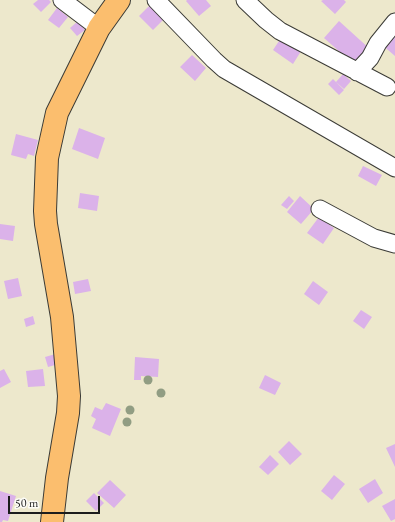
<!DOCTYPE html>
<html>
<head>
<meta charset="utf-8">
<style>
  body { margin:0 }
  #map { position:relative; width:395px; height:522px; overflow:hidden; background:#ede8cc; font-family:"EB Garamond",serif }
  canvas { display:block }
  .scale { position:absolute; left:8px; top:496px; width:92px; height:18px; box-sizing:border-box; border:2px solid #1c1c1c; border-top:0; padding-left:5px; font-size:12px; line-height:14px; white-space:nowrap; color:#1c1c1c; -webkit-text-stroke:3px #fdfcf7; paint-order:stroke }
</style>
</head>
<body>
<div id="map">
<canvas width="395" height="522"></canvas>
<div class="scale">50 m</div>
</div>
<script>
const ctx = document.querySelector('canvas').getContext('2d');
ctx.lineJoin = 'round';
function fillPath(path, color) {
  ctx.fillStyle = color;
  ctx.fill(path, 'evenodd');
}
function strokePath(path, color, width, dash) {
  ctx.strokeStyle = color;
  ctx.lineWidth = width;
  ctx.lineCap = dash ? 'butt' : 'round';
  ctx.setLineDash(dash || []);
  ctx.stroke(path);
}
fillPath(new Path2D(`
  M 38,0 L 49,0 L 51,2 L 41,12 L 33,4 Z
  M 187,0 L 206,0 L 211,6 L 199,16 L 186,1 Z
  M 323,0 L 344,0 L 346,2 L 335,14 L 321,1 Z
  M 152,3 L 166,17 L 153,30 L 139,16 Z
  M 57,8 L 68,17 L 59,28 L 48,20 Z
  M 78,21 L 85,30 L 77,36 L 70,28 Z
  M 339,21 L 371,50 L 357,67 L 324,38 Z
  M 395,27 L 395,56 L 381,44 Z
  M 283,35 L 303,48 L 293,64 L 273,50 Z
  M 192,55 L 206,68 L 195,81 L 180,67 Z
  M 343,74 L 351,81 L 344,89 L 336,82 Z
  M 333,79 L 344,90 L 339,95 L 328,84 Z
  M 79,128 L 105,138 L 98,159 L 72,149 Z
  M 16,134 L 38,140 L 34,156 L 28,154 L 26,159 L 11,155 Z
  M 363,166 L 382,175 L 376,186 L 358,176 Z
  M 80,193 L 99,196 L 97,211 L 78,208 Z
  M 289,196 L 294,201 L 287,209 L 281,205 Z
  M 300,196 L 314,209 L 301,224 L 287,212 Z
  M 319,217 L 334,228 L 323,244 L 307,233 Z
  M 0,224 L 15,226 L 13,241 L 0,239 Z
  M 18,278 L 22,296 L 8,299 L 4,281 Z
  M 88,279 L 91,291 L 75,294 L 73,282 Z
  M 313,281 L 328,292 L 319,305 L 304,294 Z
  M 361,310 L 372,317 L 364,329 L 353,321 Z
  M 33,316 L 35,324 L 26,327 L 24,319 Z
  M 59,353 L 62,363 L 48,367 L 45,357 Z
  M 135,357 L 159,359 L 158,377 L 141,376 L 141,380 L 134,380 Z
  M 4,369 L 11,382 L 0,388 L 0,371 Z
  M 43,369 L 45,386 L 28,387 L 26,371 Z
  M 265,375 L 281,383 L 275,395 L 259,388 Z
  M 106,403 L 121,409 L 110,436 L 92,428 L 96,419 L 91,416 L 95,407 L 102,410 Z
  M 289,441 L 302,454 L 290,465 L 278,452 Z
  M 395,444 L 395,467 L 386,448 Z
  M 270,455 L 279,464 L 268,475 L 259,467 Z
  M 334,475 L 345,484 L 332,500 L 321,491 Z
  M 375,479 L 383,493 L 368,503 L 359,489 Z
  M 110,480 L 126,495 L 114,508 L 97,493 Z
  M 0,491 L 16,496 L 8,521 L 3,520 L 2,522 L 0,522 Z
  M 94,493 L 104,503 L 96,511 L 86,501 Z
  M 395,499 L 395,519 L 391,521 L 382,506 Z`), '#dbb2e9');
const minor = new Path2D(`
  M 62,0 L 99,28
  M 156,0 L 214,60 L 224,69 L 395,168
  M 245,0 L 266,20 L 280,31 L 387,87
  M 357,72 L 370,58 L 378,43 L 395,22
  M 320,209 L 374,238 L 395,244`);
const major = new Path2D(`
  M 52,522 L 57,478 L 68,413 L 69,396 L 62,317 L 46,224 L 45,211 L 47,158 L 57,113 L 99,28 L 119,0`);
strokePath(minor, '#3b3b36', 19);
strokePath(major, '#3b3b36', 24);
strokePath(minor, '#fff', 17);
strokePath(major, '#fbbe6e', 22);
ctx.fillStyle = '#919d83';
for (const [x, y] of [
  [148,380],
  [161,393],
  [130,410],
  [127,422]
]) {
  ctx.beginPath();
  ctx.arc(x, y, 4.5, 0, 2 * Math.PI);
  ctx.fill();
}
</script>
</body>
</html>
